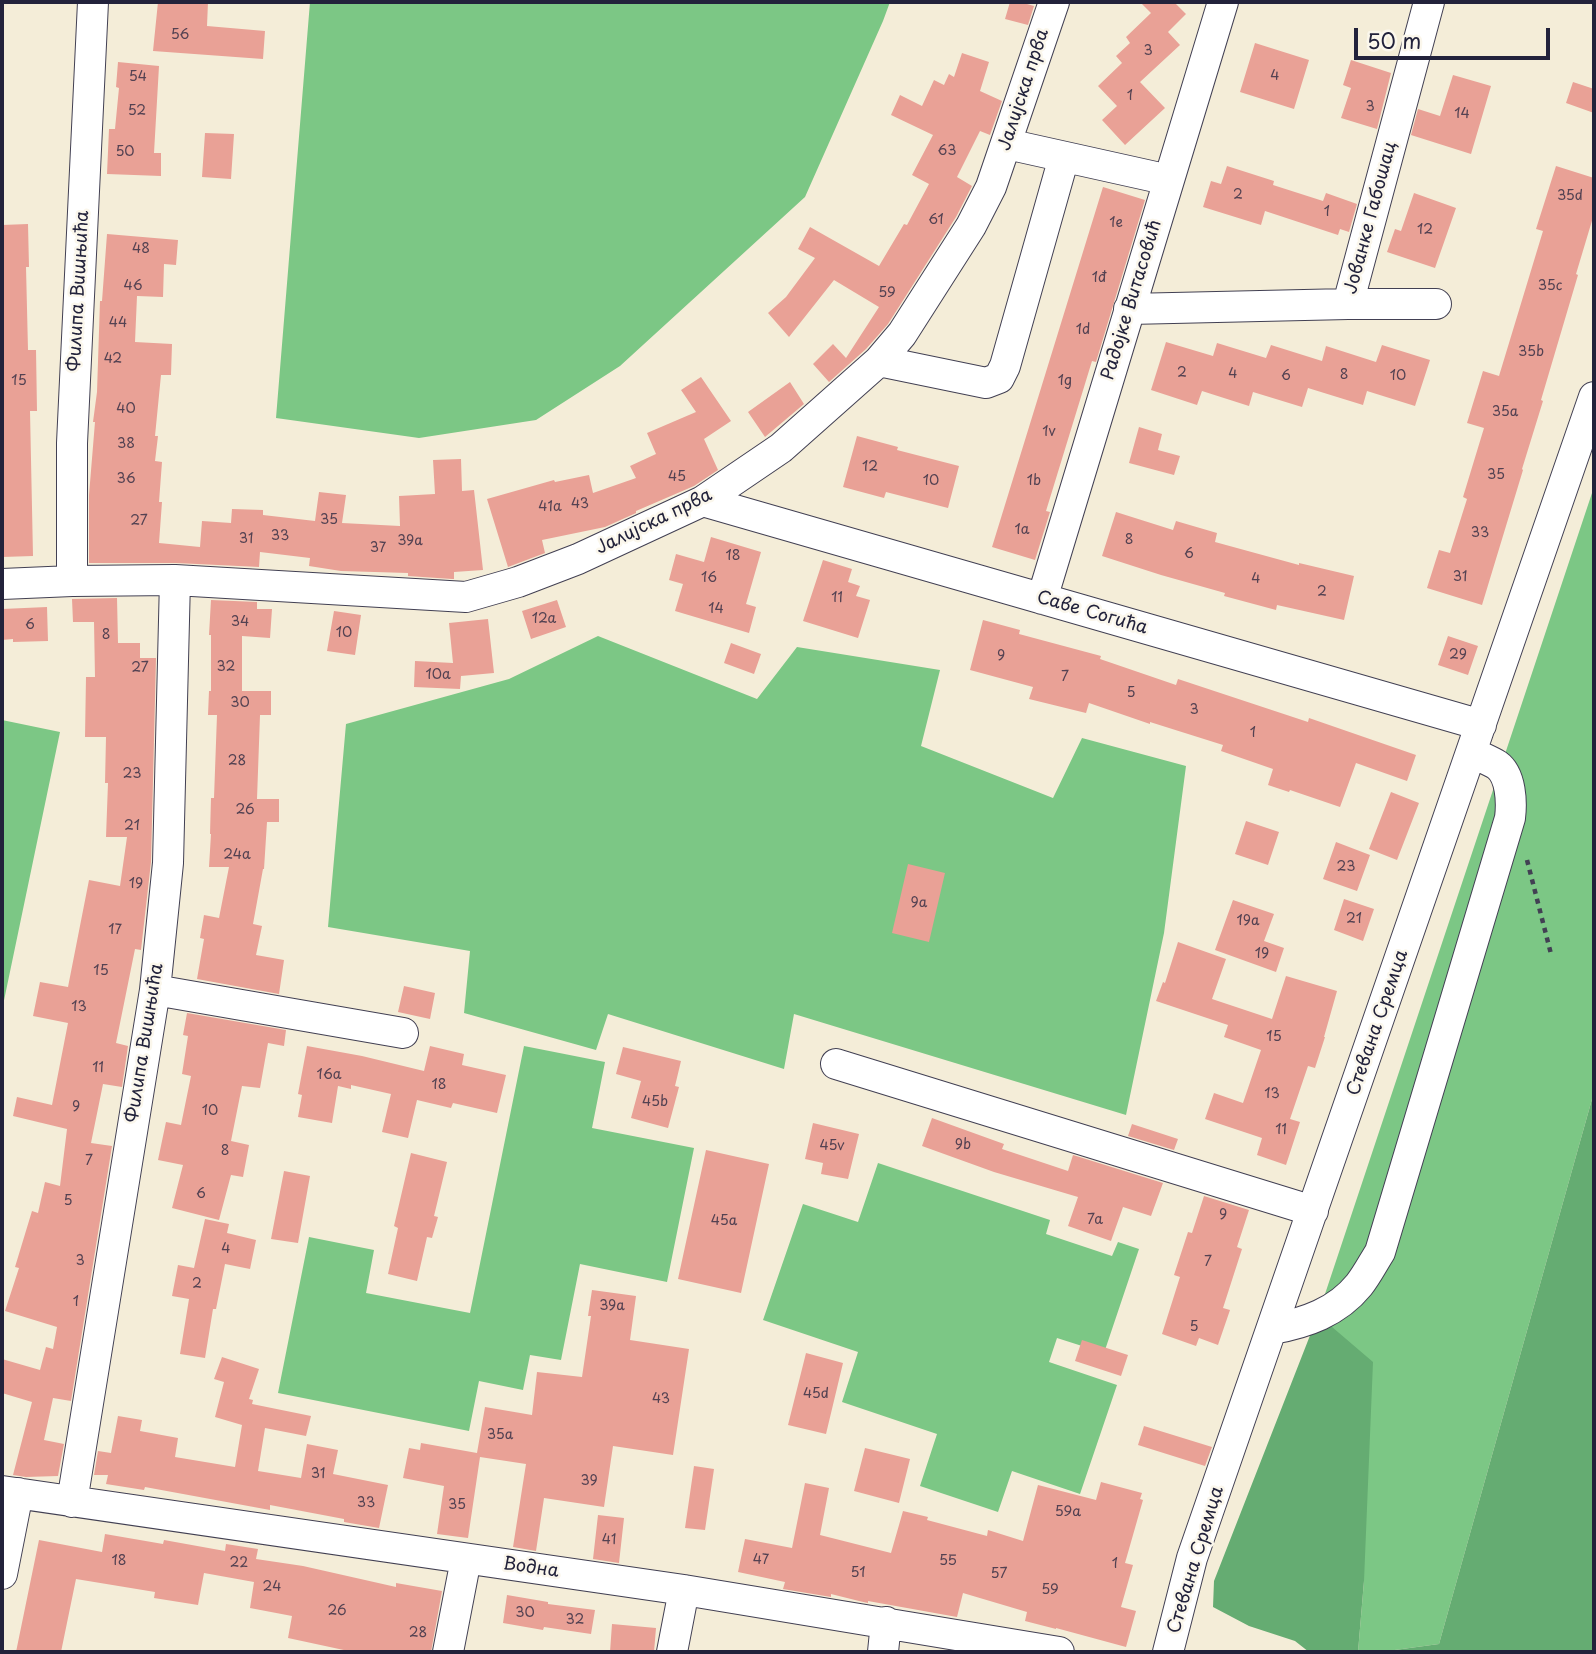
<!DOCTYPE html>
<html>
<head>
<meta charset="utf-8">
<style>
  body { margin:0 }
  #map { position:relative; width:1596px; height:1654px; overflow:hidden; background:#f4edd8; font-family:"Playpen Sans",sans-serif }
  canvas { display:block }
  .frame { position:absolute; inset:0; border:4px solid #22223b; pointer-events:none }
  .scale { position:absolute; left:1354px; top:28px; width:196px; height:32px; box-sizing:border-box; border:4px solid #22223b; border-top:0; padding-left:9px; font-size:21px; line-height:24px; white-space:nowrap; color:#22223b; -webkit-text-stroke:5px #fbf7ec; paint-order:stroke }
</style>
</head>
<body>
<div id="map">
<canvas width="1596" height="1654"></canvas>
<div class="frame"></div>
<div class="scale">50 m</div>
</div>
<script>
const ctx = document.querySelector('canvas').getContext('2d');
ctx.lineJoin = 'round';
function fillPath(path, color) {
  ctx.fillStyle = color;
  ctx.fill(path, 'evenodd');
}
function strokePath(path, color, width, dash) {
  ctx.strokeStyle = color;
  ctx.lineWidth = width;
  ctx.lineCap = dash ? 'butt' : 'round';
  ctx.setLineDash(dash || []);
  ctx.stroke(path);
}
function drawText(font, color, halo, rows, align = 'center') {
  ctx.font = font + ' "Playpen Sans",sans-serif';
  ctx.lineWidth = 5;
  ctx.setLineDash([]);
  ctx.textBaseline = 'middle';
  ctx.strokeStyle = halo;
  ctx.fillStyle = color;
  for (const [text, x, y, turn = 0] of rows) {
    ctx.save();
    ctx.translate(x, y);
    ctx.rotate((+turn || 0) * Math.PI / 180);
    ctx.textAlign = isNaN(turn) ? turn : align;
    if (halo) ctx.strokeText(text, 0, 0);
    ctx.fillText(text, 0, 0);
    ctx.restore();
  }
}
fillPath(new Path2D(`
  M 310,2 L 890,2 L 883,21 L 805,197 L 620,366 L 536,420 L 419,438 L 276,418 Z
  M 1594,487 L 1594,1092 L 1439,1644 L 1380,1652 L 1358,1652 L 1364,1581 L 1318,1315 Z
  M 598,636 L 757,699 L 797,647 L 940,670 L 921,746 L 1053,798 L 1082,738 L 1186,766 L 1164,933 L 1126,1115 L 794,1014 L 784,1069 L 608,1014 L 596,1050 L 464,1013 L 470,951 L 328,927 L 346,724 L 509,679 Z
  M 2,720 L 60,732 L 2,1010 Z
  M 524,1046 L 605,1062 L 592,1128 L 694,1148 L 667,1282 L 580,1264 L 561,1360 L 530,1355 L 523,1390 L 479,1381 L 469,1431 L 278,1393 L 309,1237 L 374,1250 L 366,1293 L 470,1313 Z
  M 878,1163 L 1050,1220 L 1046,1234 L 1112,1256 L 1118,1242 L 1139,1249 L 1104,1353 L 1057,1338 L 1049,1362 L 1117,1385 L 1080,1494 L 1012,1471 L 998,1512 L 920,1486 L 937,1434 L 842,1402 L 858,1352 L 763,1320 L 803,1204 L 858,1222 Z`), '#7cc785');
fillPath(new Path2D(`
  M 1594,1092 L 1594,1652 L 1380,1652 L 1439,1644 Z
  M 1318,1315 L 1373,1362 L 1364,1581 L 1358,1652 L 1309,1652 L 1295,1641 L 1249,1626 L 1213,1607 L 1214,1581 Z`), '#65ac72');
fillPath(new Path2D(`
  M 158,2 L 208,2 L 207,26 L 265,31 L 263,59 L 153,51 Z
  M 1010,2 L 1020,2 L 1034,6 L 1028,25 L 1005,19 Z
  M 1140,2 L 1174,2 L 1186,14 L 1168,32 L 1180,45 L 1140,82 L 1165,108 L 1125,145 L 1102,120 L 1117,106 L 1098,86 L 1122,63 L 1116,56 L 1130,43 L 1126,37 L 1151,13 Z
  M 1255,43 L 1309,60 L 1294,109 L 1240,92 Z
  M 962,53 L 989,62 L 980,91 L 1002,101 L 990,135 L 980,131 L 957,177 L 972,186 L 956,217 L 888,324 L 866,349 L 829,382 L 813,364 L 833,344 L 846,358 L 879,307 L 834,280 L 789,337 L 768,313 L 786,297 L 815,258 L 798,249 L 810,227 L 879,266 L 904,224 L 907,225 L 929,184 L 912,175 L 933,135 L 891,115 L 900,95 L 922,106 L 934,80 L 944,85 L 949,74 L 954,77 Z
  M 1351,60 L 1391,73 L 1377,129 L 1341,118 L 1351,88 L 1343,85 Z
  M 118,62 L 159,66 L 154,153 L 161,153 L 161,176 L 107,174 L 109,129 L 115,129 L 119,88 L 116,87 Z
  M 1453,75 L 1491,86 L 1471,154 L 1411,135 L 1418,109 L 1440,116 Z
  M 1573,82 L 1594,89 L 1594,113 L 1566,103 Z
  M 205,133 L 234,134 L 231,179 L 202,177 Z
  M 1227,166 L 1274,181 L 1273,185 L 1323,201 L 1326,193 L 1357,204 L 1349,232 L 1340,229 L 1338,235 L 1265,211 L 1261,225 L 1203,207 L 1211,181 L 1221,184 Z
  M 1556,166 L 1594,178 L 1594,214 L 1576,274 L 1578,275 L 1541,400 L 1543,401 L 1522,469 L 1523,470 L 1482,605 L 1427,588 L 1439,550 L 1450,553 L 1467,499 L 1463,497 L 1484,428 L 1467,423 L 1483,371 L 1499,376 L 1543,231 L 1536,229 Z
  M 1103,187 L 1145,200 L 1096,362 L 1092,361 L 1046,511 L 1050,512 L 1035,560 L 992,547 Z
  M 1414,193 L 1456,208 L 1435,268 L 1387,252 L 1395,229 L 1401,231 Z
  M 28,224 L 29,267 L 26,267 L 28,350 L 36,350 L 37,411 L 30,411 L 33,556 L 2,557 L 2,225 Z
  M 107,234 L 178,240 L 176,265 L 164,264 L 163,297 L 137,296 L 135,342 L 172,344 L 171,375 L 161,375 L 155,436 L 158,436 L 155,461 L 162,462 L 159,502 L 162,502 L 159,543 L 200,547 L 202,521 L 231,523 L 232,509 L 263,510 L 263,515 L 315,521 L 319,492 L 346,495 L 342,523 L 400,526 L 399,496 L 435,494 L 433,460 L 461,459 L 462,491 L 474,490 L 483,570 L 454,572 L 454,579 L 452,579 L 408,576 L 408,573 L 341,571 L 309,566 L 310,558 L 260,552 L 259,567 L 176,563 L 89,563 L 89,495 L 95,422 L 93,422 L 97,392 L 100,301 L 102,301 Z
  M 1166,342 L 1213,356 L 1217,343 L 1266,358 L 1271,345 L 1322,361 L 1326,346 L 1376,362 L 1382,345 L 1430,360 L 1415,406 L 1367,391 L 1363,405 L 1308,388 L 1302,407 L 1253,392 L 1249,406 L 1202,391 L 1197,405 L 1151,390 Z
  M 701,377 L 731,421 L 704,439 L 718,470 L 694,486 L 636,511 L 636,513 L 605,527 L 542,540 L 545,553 L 508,567 L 487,499 L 554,480 L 555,482 L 589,475 L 593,493 L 636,478 L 630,466 L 656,454 L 647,433 L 696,412 L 681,390 Z
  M 790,382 L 804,404 L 765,437 L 748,412 Z
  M 1139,427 L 1162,434 L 1158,450 L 1180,456 L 1174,475 L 1129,463 Z
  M 857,436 L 898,447 L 897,450 L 959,466 L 948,508 L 886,492 L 884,498 L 843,487 Z
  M 1116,512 L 1173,530 L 1176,521 L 1217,533 L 1215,542 L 1299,565 L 1299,563 L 1354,576 L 1344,620 L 1277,605 L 1276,610 L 1224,596 L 1225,593 L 1161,575 L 1102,556 Z
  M 711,537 L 761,552 L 746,604 L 756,607 L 749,633 L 675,611 L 683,584 L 669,580 L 676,554 L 704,562 Z
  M 823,560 L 852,569 L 848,582 L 860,586 L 856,596 L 870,600 L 858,638 L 803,621 Z
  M 117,598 L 118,643 L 140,643 L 140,658 L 156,658 L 151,862 L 141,950 L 135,949 L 116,1043 L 128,1046 L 122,1087 L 103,1084 L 91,1143 L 112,1146 L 71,1401 L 53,1398 L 44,1440 L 64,1444 L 58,1476 L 26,1477 L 13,1475 L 32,1402 L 2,1393 L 2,1359 L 40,1370 L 46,1347 L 53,1349 L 57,1327 L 5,1311 L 19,1268 L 15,1267 L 32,1211 L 38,1213 L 45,1182 L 60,1186 L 67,1129 L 13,1116 L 17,1097 L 52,1105 L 68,1023 L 33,1016 L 40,982 L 68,987 L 89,880 L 120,886 L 127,837 L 106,837 L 108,783 L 105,783 L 106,737 L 85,737 L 86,677 L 95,677 L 94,622 L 73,622 L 72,599 Z
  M 211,600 L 257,602 L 257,609 L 272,609 L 270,638 L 242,636 L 242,691 L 271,691 L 271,715 L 260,715 L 257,799 L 279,799 L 279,822 L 267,822 L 264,869 L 263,869 L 253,924 L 262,926 L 256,955 L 284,960 L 279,994 L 197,979 L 204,939 L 200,938 L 204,915 L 219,918 L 229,867 L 209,867 L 211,834 L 210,834 L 211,798 L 214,798 L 217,715 L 208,715 L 209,691 L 211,691 L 211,635 L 209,635 Z
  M 557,600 L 566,627 L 531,639 L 522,611 Z
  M 47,607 L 48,641 L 13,642 L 13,639 L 2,640 L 2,609 Z
  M 334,611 L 361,615 L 355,655 L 327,651 Z
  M 488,619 L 494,673 L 461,676 L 460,689 L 414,687 L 415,661 L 453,663 L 449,623 Z
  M 983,620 L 1020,630 L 1019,634 L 1101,656 L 1100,659 L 1176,685 L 1178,679 L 1308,722 L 1309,718 L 1416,755 L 1407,781 L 1356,763 L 1340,807 L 1290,790 L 1289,792 L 1268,785 L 1273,769 L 1221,751 L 1223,745 L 1150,722 L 1150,724 L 1089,703 L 1086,713 L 1029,699 L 1033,687 L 970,670 Z
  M 1448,636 L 1478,646 L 1468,675 L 1438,665 Z
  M 731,643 L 761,654 L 754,674 L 724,663 Z
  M 1391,792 L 1419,803 L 1397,860 L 1369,849 Z
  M 1246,821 L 1279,832 L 1268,865 L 1235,854 Z
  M 1336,842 L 1370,855 L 1357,891 L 1323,879 Z
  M 908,864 L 945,873 L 929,942 L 892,933 Z
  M 1344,899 L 1374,909 L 1363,941 L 1334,930 Z
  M 1233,900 L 1274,914 L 1264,941 L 1284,948 L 1276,972 L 1215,950 Z
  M 1178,942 L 1226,959 L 1212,999 L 1272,1019 L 1286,976 L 1337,991 L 1324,1037 L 1325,1037 L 1315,1068 L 1308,1066 L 1290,1119 L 1300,1122 L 1286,1165 L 1257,1155 L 1262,1138 L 1205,1119 L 1214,1093 L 1243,1103 L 1261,1050 L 1224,1037 L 1228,1025 L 1156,1001 L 1163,982 L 1165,983 Z
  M 404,986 L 435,993 L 430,1019 L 398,1012 Z
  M 187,1013 L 286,1030 L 284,1046 L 268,1043 L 260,1088 L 242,1086 L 231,1141 L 249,1145 L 243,1177 L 231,1175 L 219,1220 L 172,1208 L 183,1165 L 158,1160 L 166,1122 L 181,1125 L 191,1076 L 182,1074 L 188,1036 L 183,1035 Z
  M 307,1046 L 362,1056 L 424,1071 L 430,1046 L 464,1054 L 462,1065 L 506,1075 L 497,1113 L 453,1103 L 451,1108 L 417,1100 L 408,1138 L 382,1132 L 391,1094 L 351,1085 L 351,1089 L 338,1086 L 332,1123 L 298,1117 L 302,1095 L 298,1094 Z
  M 623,1047 L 681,1061 L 675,1086 L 679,1087 L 668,1128 L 631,1118 L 641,1081 L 616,1074 Z
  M 932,1118 L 1004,1144 L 1002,1149 L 1068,1171 L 1073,1155 L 1163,1183 L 1151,1216 L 1123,1207 L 1111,1241 L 1068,1226 L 1078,1197 L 994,1172 L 922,1146 Z
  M 813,1123 L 859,1134 L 848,1179 L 821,1174 L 823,1163 L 805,1159 Z
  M 1132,1124 L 1178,1139 L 1174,1150 L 1128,1136 Z
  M 706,1150 L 769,1164 L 741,1293 L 678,1279 Z
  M 411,1153 L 447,1162 L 434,1216 L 438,1217 L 432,1238 L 427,1237 L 417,1281 L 388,1274 L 398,1228 L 394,1226 Z
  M 284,1171 L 310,1176 L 298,1243 L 271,1239 Z
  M 1204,1196 L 1249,1210 L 1237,1247 L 1242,1249 L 1223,1308 L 1230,1310 L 1218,1345 L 1199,1338 L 1196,1346 L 1162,1334 L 1180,1277 L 1174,1275 L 1188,1232 L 1192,1233 Z
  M 205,1219 L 229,1224 L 227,1233 L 256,1240 L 250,1269 L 225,1264 L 216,1309 L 213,1309 L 205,1358 L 180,1354 L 189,1299 L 172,1296 L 178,1265 L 194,1268 Z
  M 592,1290 L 636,1296 L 630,1340 L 689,1349 L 673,1455 L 613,1446 L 604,1507 L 544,1498 L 536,1551 L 513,1547 L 526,1464 L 480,1457 L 468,1538 L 437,1534 L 444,1486 L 403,1478 L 409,1448 L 420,1450 L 421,1443 L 477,1453 L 485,1407 L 532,1415 L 537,1372 L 582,1377 L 591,1316 L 588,1316 Z
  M 1082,1340 L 1128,1355 L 1121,1376 L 1075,1361 Z
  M 806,1353 L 843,1363 L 826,1434 L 788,1425 Z
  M 222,1357 L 259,1369 L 249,1399 L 253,1400 L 252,1404 L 311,1416 L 306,1436 L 265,1428 L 258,1471 L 301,1478 L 307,1444 L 338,1450 L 333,1474 L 388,1485 L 379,1528 L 344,1522 L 344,1519 L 270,1505 L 270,1510 L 145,1487 L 144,1490 L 106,1484 L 108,1475 L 94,1475 L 98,1451 L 111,1453 L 118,1416 L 142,1420 L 140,1431 L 178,1438 L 175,1457 L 235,1467 L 242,1425 L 215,1417 L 224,1382 L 214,1379 Z
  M 1144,1426 L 1212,1447 L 1205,1466 L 1138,1445 Z
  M 865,1448 L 910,1459 L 899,1503 L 854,1491 Z
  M 694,1466 L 714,1469 L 705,1530 L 685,1528 Z
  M 1101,1482 L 1142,1493 L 1140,1499 L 1143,1500 L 1125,1563 L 1133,1565 L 1121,1607 L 1136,1611 L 1126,1647 L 1056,1628 L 1056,1629 L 1025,1621 L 1027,1612 L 963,1593 L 957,1617 L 868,1601 L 868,1603 L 859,1601 L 831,1594 L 831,1597 L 783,1589 L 785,1582 L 738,1572 L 745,1539 L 792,1548 L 805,1483 L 829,1488 L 820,1535 L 891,1553 L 903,1511 L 928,1517 L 927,1520 L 987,1536 L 988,1530 L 1023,1541 L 1038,1485 L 1096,1500 Z
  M 598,1515 L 624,1518 L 619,1563 L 593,1559 Z
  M 105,1534 L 163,1544 L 164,1540 L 225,1551 L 226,1544 L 258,1549 L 256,1559 L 303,1566 L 396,1587 L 396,1583 L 442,1591 L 431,1652 L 353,1652 L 288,1638 L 292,1616 L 250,1608 L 254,1582 L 204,1573 L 198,1605 L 154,1598 L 155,1592 L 76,1579 L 61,1652 L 16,1652 L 39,1540 L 102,1552 Z
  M 507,1595 L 548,1602 L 548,1604 L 595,1610 L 591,1634 L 544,1627 L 543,1630 L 503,1623 Z
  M 612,1624 L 656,1628 L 654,1652 L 610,1652 Z`), '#e9a196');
const minor = new Path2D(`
  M 1007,144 L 1169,180
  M 1348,304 L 1436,304
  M 1129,309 L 1348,304 L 1429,2
  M 879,361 L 986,383 L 999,378 L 1005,366 L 1064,157
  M 703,501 L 1481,725
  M 72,581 L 72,443 L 93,2
  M 2,584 L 72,581 L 175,580 L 466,597 L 518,582 L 578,559 L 703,501 L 781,448 L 879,361 L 902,334 L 971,226 L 991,187 L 1054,2
  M 1042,599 L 1223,2
  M 155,990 L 403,1033
  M 836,1064 L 1313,1211
  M 1272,1329 C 1306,1323 1337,1312 1359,1285 C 1367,1275 1373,1263 1380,1252 L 1510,818 C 1512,802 1511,775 1497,765 C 1489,760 1480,757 1472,752
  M 2,1491 L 684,1590 L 1059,1652
  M 72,1502 L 155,990 L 168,863 L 175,580
  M 2,1574 L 18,1493
  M 448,1652 L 466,1559
  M 672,1652 L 684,1590
  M 883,1652 L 886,1622
  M 1168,1652 L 1192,1558 L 1594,397`);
strokePath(minor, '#424053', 32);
strokePath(new Path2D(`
  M 1527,860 L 1551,954`), '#424053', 4.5, [5, 5]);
strokePath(minor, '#fff', 30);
drawText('14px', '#544252', null, [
  ["56",180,35],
  ["3",1148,51],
  ["4",1275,76],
  ["54",138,77],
  ["1",1130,96],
  ["3",1370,107],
  ["52",137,111],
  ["14",1462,114],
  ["63",947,151],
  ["50",125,152],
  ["2",1238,195],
  ["35d",1570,196],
  ["1",1327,212],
  ["61",936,220],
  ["1e",1116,223],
  ["12",1425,230],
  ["48",141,249],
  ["1đ",1099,278],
  ["46",133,286],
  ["35c",1550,286],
  ["59",887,293],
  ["44",118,323],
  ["1d",1083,330],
  ["35b",1531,352],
  ["42",113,359],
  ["2",1182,373],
  ["4",1233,374],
  ["8",1344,375],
  ["6",1286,376],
  ["10",1398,376],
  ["15",19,381],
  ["1g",1065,381],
  ["40",126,409],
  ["35a",1505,412],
  ["1v",1049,432],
  ["38",126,444],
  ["12",870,467],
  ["35",1496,475],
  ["45",677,477],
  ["36",126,479],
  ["10",931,481],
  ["1b",1034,481],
  ["43",580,504],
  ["41a",550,507],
  ["35",329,520],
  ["27",139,521],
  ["1a",1022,530],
  ["33",1480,533],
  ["33",280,536],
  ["31",246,539],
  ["8",1129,540],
  ["39a",410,541],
  ["37",378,548],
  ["6",1189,554],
  ["18",733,556],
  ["31",1460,577],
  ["16",709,578],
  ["4",1256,579],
  ["2",1322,592],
  ["11",837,598],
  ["14",716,609],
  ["12a",544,619],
  ["34",240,622],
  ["6",30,625],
  ["10",344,633],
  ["8",106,635],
  ["29",1458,655],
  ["9",1001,656],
  ["32",226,667],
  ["27",140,668],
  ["10a",438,675],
  ["7",1065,677],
  ["5",1131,693],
  ["30",240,703],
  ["3",1194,710],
  ["1",1253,733],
  ["28",237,761],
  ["23",132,774],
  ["26",245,810],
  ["21",132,826],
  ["24a",237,855],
  ["23",1346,867],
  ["19",136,884],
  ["9a",919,903],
  ["21",1354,919],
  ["19a",1248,921],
  ["17",115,930],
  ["19",1262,954],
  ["15",101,971],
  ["13",79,1007],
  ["15",1274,1037],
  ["11",98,1068],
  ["16a",329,1075],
  ["18",439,1085],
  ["13",1272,1094],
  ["45b",655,1102],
  ["9",76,1107],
  ["10",210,1111],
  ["11",1281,1130],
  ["9b",963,1145],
  ["45v",832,1146],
  ["8",225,1151],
  ["7",89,1161],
  ["6",201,1194],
  ["5",68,1201],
  ["9",1223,1215],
  ["7a",1095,1220],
  ["45a",724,1221],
  ["4",226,1249],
  ["3",80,1261],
  ["7",1208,1262],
  ["2",197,1284],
  ["1",76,1302],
  ["39a",612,1306],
  ["5",1194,1327],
  ["45d",816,1394],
  ["43",661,1399],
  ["35a",500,1435],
  ["31",318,1474],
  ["39",589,1481],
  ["33",366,1503],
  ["35",457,1505],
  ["59a",1068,1512],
  ["41",609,1540],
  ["47",761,1560],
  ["18",119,1561],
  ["55",948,1561],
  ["22",239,1563],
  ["1",1115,1564],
  ["51",858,1573],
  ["57",999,1574],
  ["24",272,1587],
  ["59",1050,1590],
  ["26",337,1611],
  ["30",525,1613],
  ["32",575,1620],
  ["28",418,1633]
]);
drawText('18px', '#22223b', '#fbf7ec', [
  ["Јалијска прва",1024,90,-72],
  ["Јованке Габошац",1371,218,-75],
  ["Филипа Вишњића",79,291,-87],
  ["Радојке Витасовић",1132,300,-73],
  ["Јалијска прва",654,522,-26],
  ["Саве Согића",1092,613,16],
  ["Стевана Сремца",1378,1023,-71],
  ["Филипа Вишњића",145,1043,-81],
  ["Стевана Сремца",1196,1560,-73],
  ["Водна",531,1568,8]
]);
</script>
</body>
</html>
